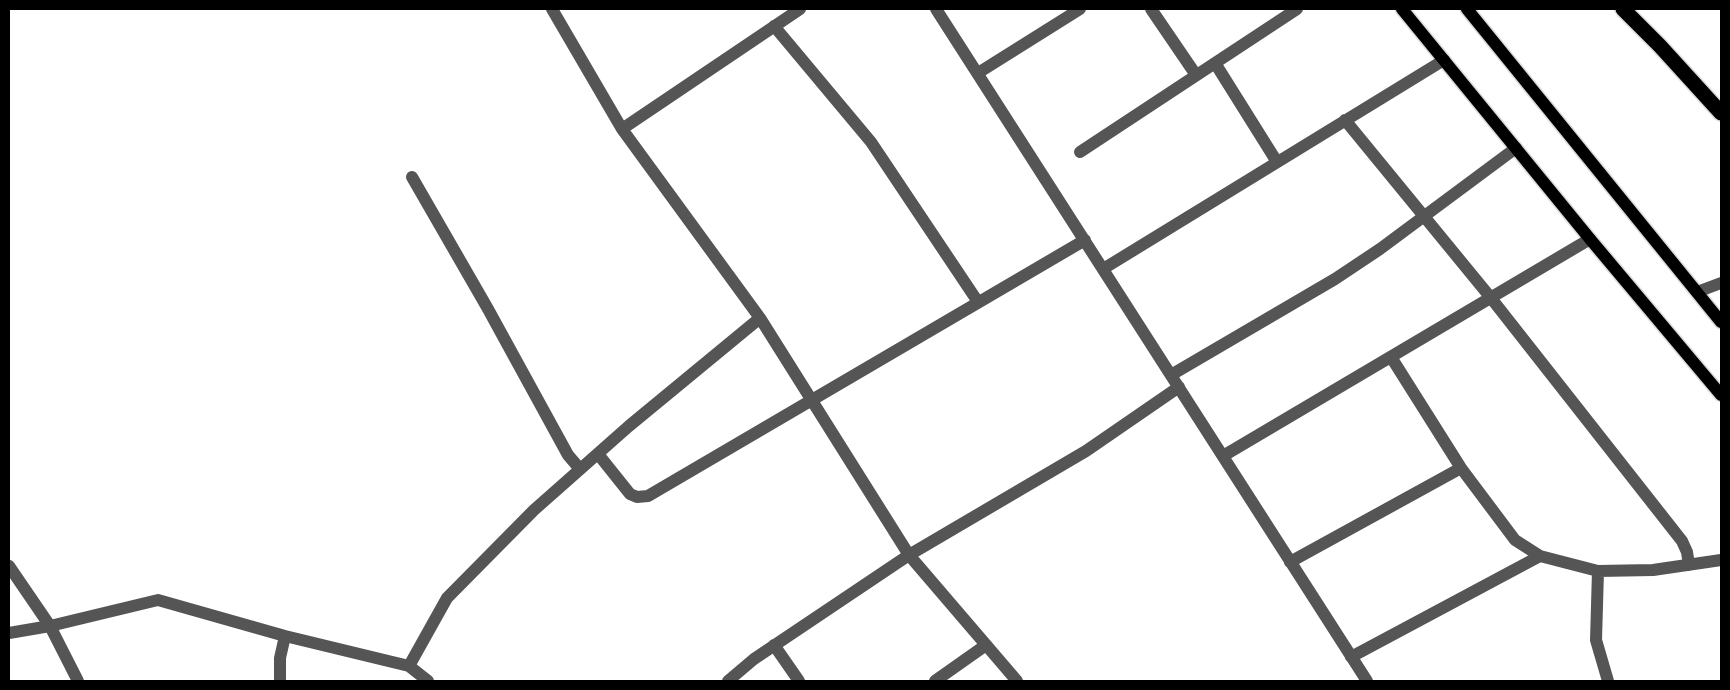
<!DOCTYPE html>
<html>
<head>
<meta charset="utf-8">
<style>
  body { margin:0 }
  #map { position:relative; width:1730px; height:690px; overflow:hidden; background:#fff; font-family:Arial,sans-serif }
  canvas { display:block }
  .frame { position:absolute; inset:0; border:10px solid #000; pointer-events:none }
</style>
</head>
<body>
<div id="map">
<canvas width="1730" height="690"></canvas>
<div class="frame"></div>
</div>
<script>
const ctx = document.querySelector('canvas').getContext('2d');
ctx.lineJoin = 'round';
function strokePath(path, color, width, dash) {
  ctx.strokeStyle = color;
  ctx.lineWidth = width;
  ctx.lineCap = dash ? 'butt' : 'round';
  ctx.setLineDash(dash || []);
  ctx.stroke(path);
}
const major = new Path2D(`
  M 1402,9 L 1590,239 L 1721,395
  M 1467,9 L 1721,322`);
const highway = new Path2D(`
  M 1623,9 L 1660,46 L 1721,113`);
strokePath(major, '#dbdbdb', 15);
strokePath(highway, '#dbdbdb', 18);
strokePath(new Path2D(`
  M 552,9 L 622,129 L 760,318 L 909,555 L 1017,681
  M 936,9 L 1367,681
  M 1151,9 L 1196,75
  M 774,26 L 871,142 L 978,302
  M 1215,63 L 1277,162
  M 978,73 L 1080,9
  M 1345,120 L 1491,298 L 1682,541 L 1687,552 L 1689,565
  M 622,129 L 800,9
  M 1080,152 L 1297,9
  M 412,177 L 488,309 L 568,455 L 580,469
  M 1103,269 L 1444,60
  M 1697,292 L 1721,283
  M 1391,357 L 1461,468 L 1515,540 L 1540,556
  M 1171,375 L 1335,279 L 1380,249 L 1516,148
  M 598,454 L 630,494 L 637,497 L 648,496 L 1085,240
  M 1223,456 L 1590,239
  M 1290,562 L 1461,468
  M 9,566 L 50,626 L 78,681
  M 1598,571 L 1596,640 L 1608,681
  M 9,633 L 50,626 L 158,600 L 285,636 L 409,666 L 428,681
  M 774,645 L 799,681
  M 1351,657 L 1540,556 L 1598,571 L 1653,570 L 1721,560
  M 409,666 L 447,598 L 534,510 L 629,426 L 760,318
  M 280,681 L 280,658 L 285,636
  M 728,681 L 754,659 L 909,555 L 1086,451 L 1179,387
  M 935,681 L 986,645`), '#555', 12);
strokePath(major, '#000', 12);
strokePath(highway, '#000', 15);
</script>
</body>
</html>
